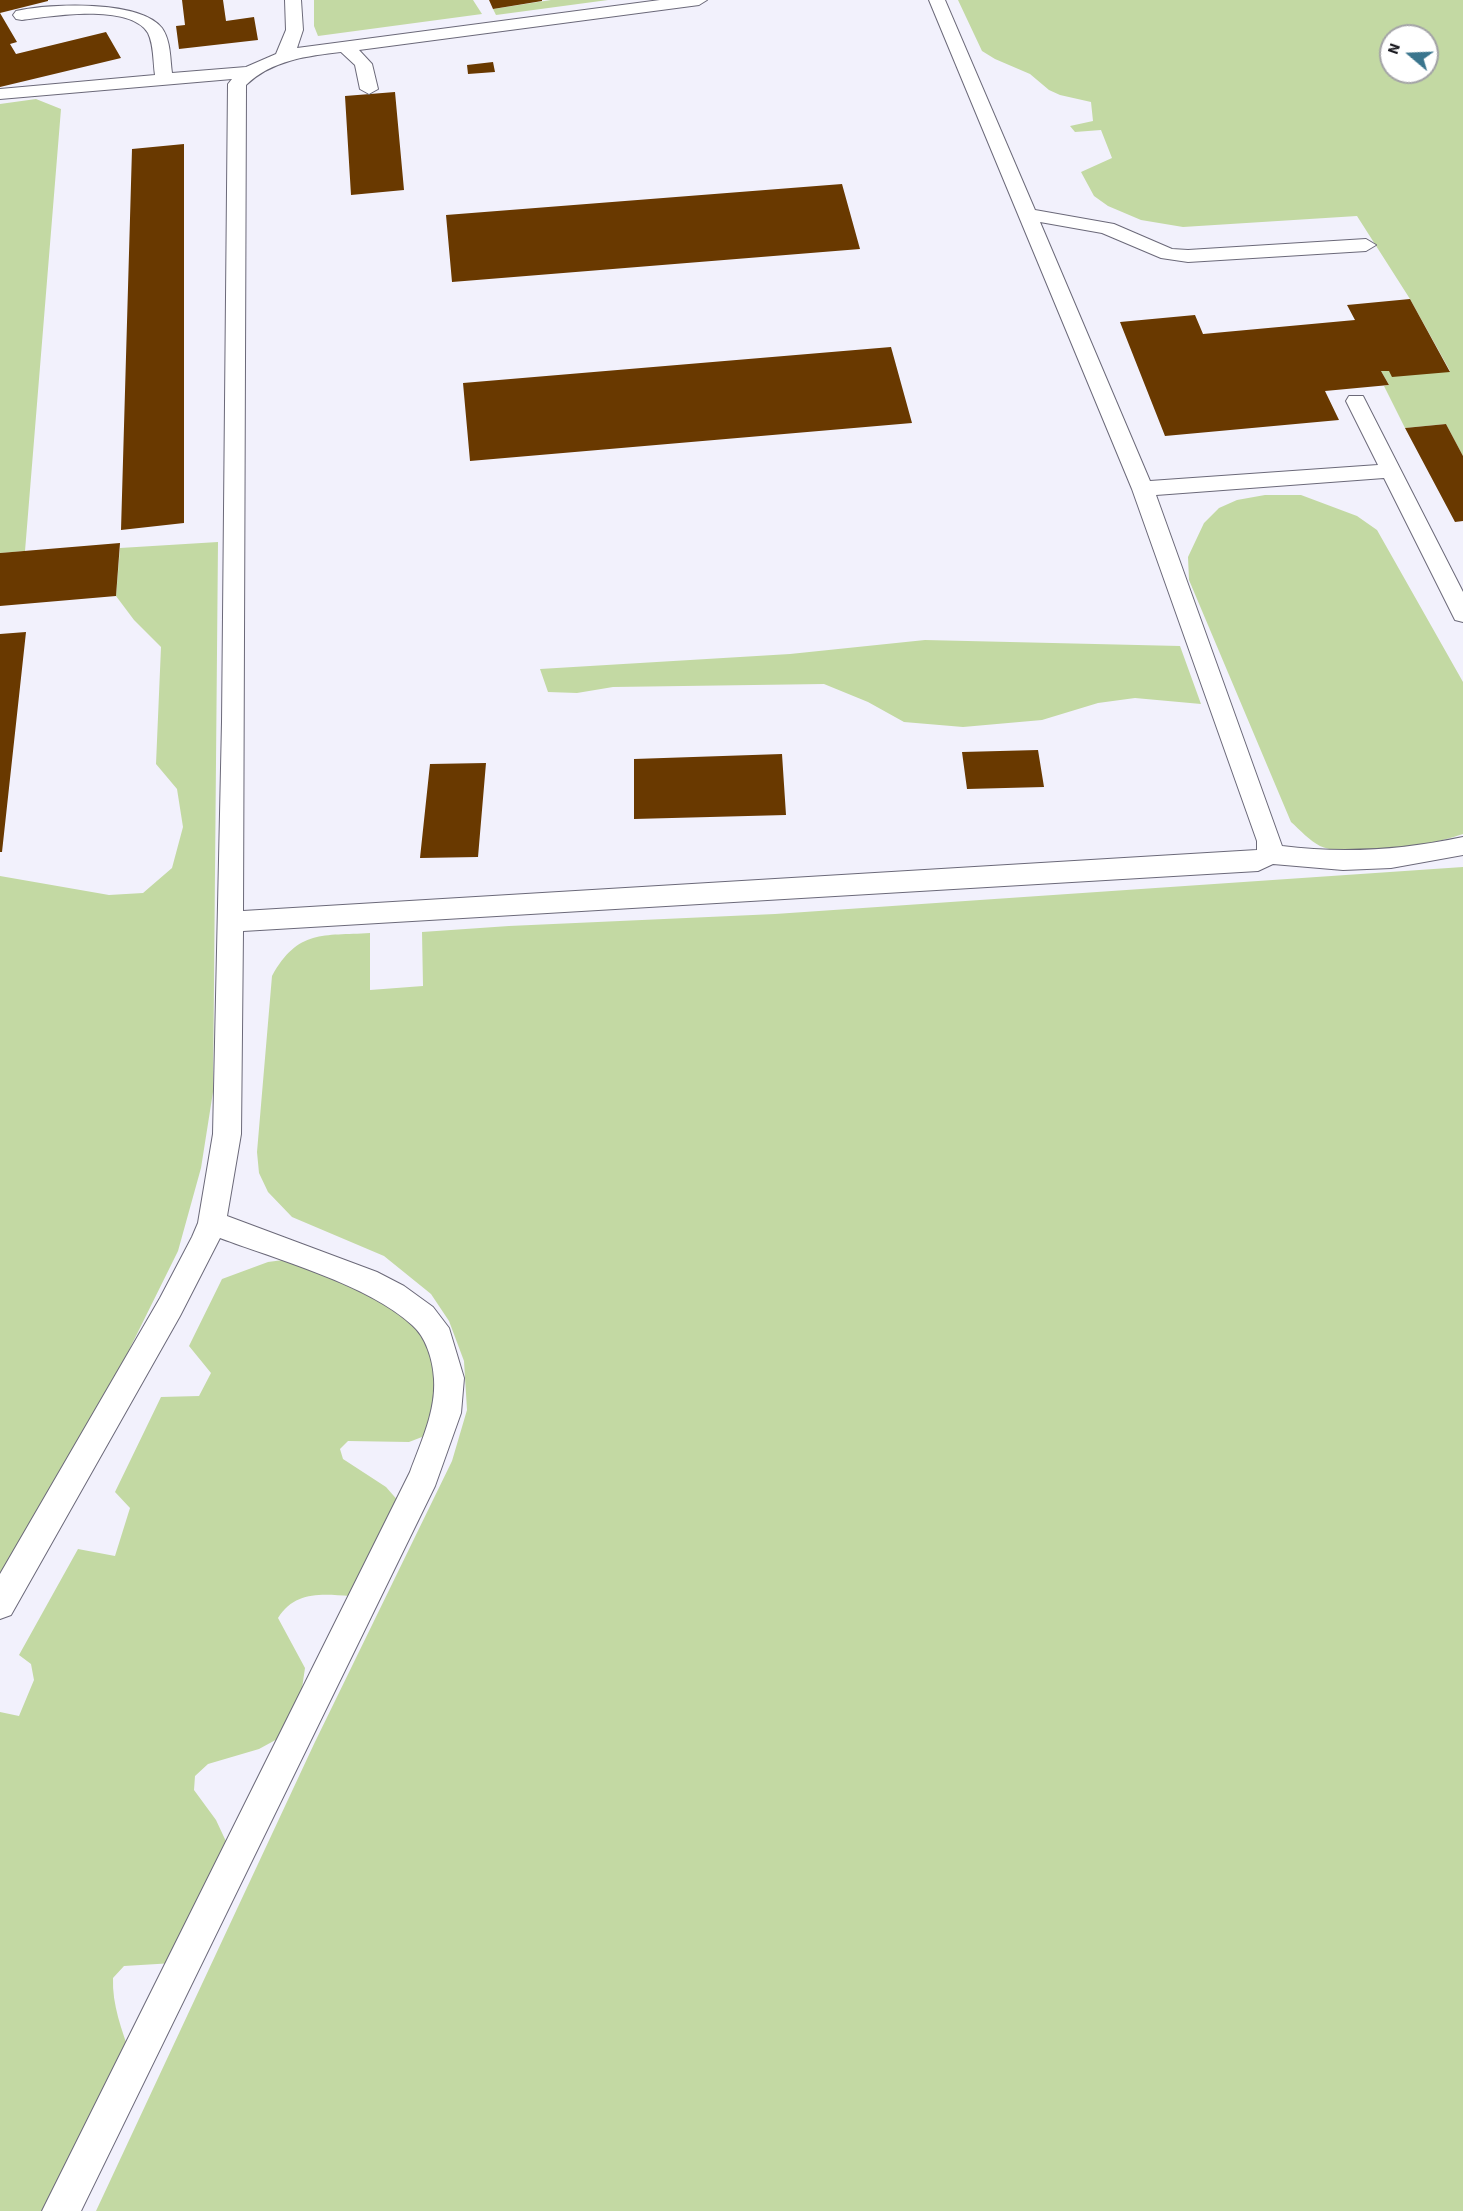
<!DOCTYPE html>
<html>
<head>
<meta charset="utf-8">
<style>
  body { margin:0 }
  #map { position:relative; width:1463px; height:2211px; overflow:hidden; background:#f2f1fc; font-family:"Source Sans 3",sans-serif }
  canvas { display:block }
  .north { position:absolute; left:1379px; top:24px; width:60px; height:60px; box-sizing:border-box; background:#fff; border:2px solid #a3a3a6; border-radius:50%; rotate:289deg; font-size:16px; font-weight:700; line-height:24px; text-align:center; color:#1a1a20 }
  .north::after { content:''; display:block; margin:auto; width:21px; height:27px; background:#3a758d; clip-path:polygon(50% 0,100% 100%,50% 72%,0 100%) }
</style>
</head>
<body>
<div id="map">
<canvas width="1463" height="2211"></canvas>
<div class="north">N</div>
</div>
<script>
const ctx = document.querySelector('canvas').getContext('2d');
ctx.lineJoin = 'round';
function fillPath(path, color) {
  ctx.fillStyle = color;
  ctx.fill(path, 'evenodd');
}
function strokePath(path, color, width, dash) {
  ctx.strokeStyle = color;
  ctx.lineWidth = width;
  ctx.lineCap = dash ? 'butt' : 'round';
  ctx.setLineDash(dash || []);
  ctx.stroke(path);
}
fillPath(new Path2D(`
  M 314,0 L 473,0 L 482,14 L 318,36 L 314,26 Z
  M 551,0 L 608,0 L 496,15 L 493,9 Z
  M 958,0 L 1463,0 L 1463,456 L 1446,424 L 1405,428 L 1384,386 L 1389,385 L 1381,371 L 1450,371 L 1410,299 L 1357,216 L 1183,227 L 1141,220 L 1108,206 L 1094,196 L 1081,172 L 1112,158 L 1101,130 L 1075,132 L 1070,126 L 1093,121 L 1091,102 L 1060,95 L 1049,90 L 1030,74 L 995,59 L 982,51 ZM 1391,36 L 1427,36 L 1427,72 L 1391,72 Z
  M 36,99 L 61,109 L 25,551 L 0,553 L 0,104 Z
  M 1265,495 L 1301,495 L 1357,516 L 1377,530 L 1463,682 L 1463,834 C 1428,846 1354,860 1320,846 C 1310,841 1300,830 1291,822 L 1189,580 L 1188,557 L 1204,523 L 1219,508 L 1237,500 Z
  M 218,542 L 213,1092 L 201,1168 L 178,1251 L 86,1437 L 0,1580 L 0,876 L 109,895 L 143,893 L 172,868 L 183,827 L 177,789 L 156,764 L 161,647 L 134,620 L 116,596 L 120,548 Z
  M 925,640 L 1180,646 L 1201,704 L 1135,698 L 1098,703 L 1042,720 L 963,727 L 904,722 L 868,702 L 824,684 L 613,687 L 577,693 L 548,692 L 540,669 L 790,654 Z
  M 1463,867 L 1463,2211 L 96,2211 L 314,1744 L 452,1461 L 467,1410 L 464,1361 L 449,1321 L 431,1294 L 384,1256 L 292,1217 L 268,1192 L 259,1173 L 257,1152 L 272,976 C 298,929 323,936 370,933 L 370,990 L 423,986 L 422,932 L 509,926 L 775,914 Z
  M 283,1260 L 302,1263 L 383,1294 L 419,1329 L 437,1361 L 433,1426 L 422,1437 L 409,1442 L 348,1441 L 340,1449 L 343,1459 L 386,1487 L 400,1503 L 350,1596 C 321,1594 295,1591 278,1618 L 305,1668 L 300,1702 L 281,1737 L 259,1749 L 208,1764 L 195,1776 L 194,1790 L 216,1820 L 230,1850 L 174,1963 L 124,1966 L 113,1978 C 112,2005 122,2030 130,2054 L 52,2211 L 0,2211 L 0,1712 L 19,1716 L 34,1680 L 31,1664 L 19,1655 L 78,1549 L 115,1556 L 130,1508 L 115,1492 L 161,1397 L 199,1396 L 211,1373 L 189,1346 L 222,1279 L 268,1262 Z`), '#c3d9a3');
fillPath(new Path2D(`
  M 0,0 L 48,0 L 48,1 L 0,13 Z
  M 182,0 L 223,0 L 226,21 L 254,17 L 258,40 L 179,49 L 176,26 L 185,25 Z
  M 489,0 L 542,0 L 542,1 L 493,9 Z
  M 0,13 L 17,42 L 10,44 L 16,54 L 106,32 L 121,58 L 0,87 Z
  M 493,62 L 495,72 L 468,74 L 467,65 Z
  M 395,92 L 404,190 L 351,195 L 345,96 Z
  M 184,144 L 184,523 L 121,530 L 132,149 Z
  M 842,184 L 860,249 L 452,282 L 446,215 Z
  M 1410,299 L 1450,372 L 1392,377 L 1389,371 L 1381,371 L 1389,385 L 1325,391 L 1339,420 L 1165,436 L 1120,322 L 1195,315 L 1203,334 L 1355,320 L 1347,305 Z
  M 891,347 L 912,423 L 470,461 L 463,383 Z
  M 1446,424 L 1463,456 L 1463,521 L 1455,522 L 1405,428 Z
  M 120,543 L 116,596 L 0,606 L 0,553 Z
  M 26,632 L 2,852 L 0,852 L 0,634 Z
  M 1038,750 L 1044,787 L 967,789 L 962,752 Z
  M 782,754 L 786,815 L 634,819 L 634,759 Z
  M 486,763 L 478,857 L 420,858 L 430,764 Z`), '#693900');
const lane = new Path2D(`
  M 285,0 L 301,0 L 303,30 L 297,48 L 660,0 L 707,0 L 699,5 L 359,50 L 372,64 L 378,89 L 369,94 L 360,89 L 355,65 L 341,52 C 307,56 272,60 246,85 L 243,911 L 1257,850 L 1257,841 L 1132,489 L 929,0 L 945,0 L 1035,210 L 1114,224 L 1172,249 L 1188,250 L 1366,239 L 1376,245 L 1366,251 L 1188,262 L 1161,258 L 1102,233 L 1040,222 L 1150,481 L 1378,465 L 1346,401 L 1349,396 L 1363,396 L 1463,592 L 1463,622 L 1455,620 L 1384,478 L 1156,495 L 1282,846 C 1343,854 1403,850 1463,837 L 1463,855 L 1391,868 L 1343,870 L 1273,864 L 1258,871 L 243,931 L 241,1134 L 227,1216 L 377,1272 L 404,1286 L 433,1307 L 449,1328 L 464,1378 L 461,1413 L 435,1486 L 81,2211 L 42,2211 L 410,1472 C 421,1442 436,1411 434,1379 C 433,1360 426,1337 412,1325 C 369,1285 276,1259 220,1238 L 180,1316 L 11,1615 L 0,1619 L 0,1574 L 160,1298 L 192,1237 L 198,1223 L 213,1134 L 222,722 L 228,84 L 232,79 L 0,99 L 0,89 L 155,75 C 153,62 154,45 148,33 C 130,3 51,16 22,20 L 16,19 L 13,15 L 16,11 C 51,3 140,0 162,28 C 171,41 170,59 172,73 L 246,67 L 276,54 L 286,30 Z`);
strokePath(lane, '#6b6979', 2);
fillPath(lane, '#fff');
</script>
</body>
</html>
